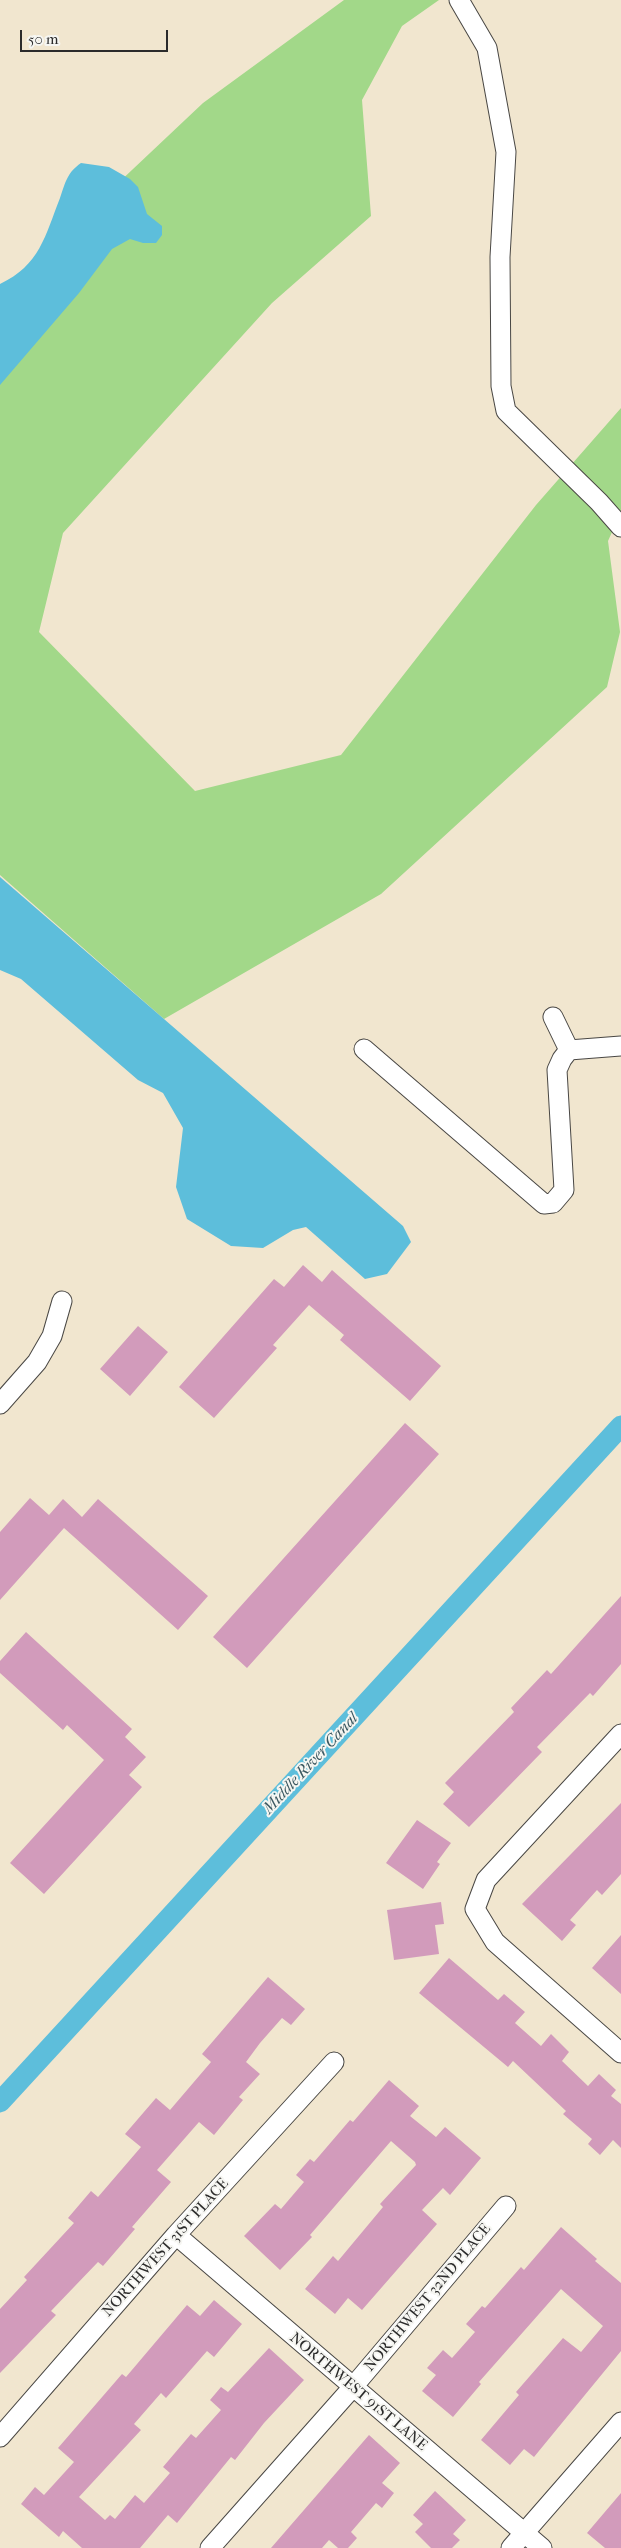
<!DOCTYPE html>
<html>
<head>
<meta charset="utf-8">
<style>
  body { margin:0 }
  #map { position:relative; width:621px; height:2548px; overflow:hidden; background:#f1e6cf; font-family:"IM FELL French Canon",serif }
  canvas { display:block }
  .scale { position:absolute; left:20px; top:30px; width:148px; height:22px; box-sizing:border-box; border:2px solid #2b2b2b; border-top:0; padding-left:6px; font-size:15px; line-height:18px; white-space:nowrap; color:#2b2b2b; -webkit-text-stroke:4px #f6f6f2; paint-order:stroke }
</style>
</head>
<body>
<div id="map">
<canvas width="621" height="2548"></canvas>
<div class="scale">50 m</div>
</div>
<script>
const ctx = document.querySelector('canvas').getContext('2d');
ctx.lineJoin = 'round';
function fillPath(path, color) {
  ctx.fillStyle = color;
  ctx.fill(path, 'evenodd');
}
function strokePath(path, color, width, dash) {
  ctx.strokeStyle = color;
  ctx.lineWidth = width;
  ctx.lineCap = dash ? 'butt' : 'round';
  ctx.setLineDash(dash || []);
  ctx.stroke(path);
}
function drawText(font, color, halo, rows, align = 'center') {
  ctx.font = font + ' "IM FELL French Canon",serif';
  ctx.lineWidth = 4;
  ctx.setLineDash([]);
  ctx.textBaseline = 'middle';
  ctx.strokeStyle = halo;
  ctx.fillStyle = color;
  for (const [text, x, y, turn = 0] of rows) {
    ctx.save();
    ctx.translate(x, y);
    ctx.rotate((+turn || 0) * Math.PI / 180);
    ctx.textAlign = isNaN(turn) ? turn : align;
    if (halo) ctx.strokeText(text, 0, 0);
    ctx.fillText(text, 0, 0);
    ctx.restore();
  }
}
fillPath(new Path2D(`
  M 344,0 L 439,0 L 402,26 L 362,100 L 371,216 L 272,303 L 63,533 L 39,632 L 195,791 L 341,755 L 536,505 L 621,408 L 621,512 L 608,541 L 620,632 L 607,687 L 381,894 L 164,1019 L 0,875 L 0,373 L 115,186 L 203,103 Z`), '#a2d889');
fillPath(new Path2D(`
  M 81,163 L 109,167 L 130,179 L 138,187 L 147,214 L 162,226 L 162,235 L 156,243 L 143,243 L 130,239 L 112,249 L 79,293 L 0,385 L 0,284 C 40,265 45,236 60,198 C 66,181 67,173 81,163 Z
  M 0,877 L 403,1226 L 411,1242 L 387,1274 L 365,1279 L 306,1227 L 293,1230 L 263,1248 L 231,1246 L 187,1219 L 176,1187 L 183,1128 L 163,1093 L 138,1080 L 21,979 L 0,970 Z`), '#5dbedb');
strokePath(new Path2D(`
  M 0,2102 L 621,1426`), '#5dbedb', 21);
fillPath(new Path2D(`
  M 303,1265 L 322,1282 L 332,1270 L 441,1366 L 410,1401 L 340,1340 L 344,1335 L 309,1305 L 273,1345 L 277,1348 L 214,1418 L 179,1387 L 274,1279 L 284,1287 Z
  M 138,1326 L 168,1352 L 130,1396 L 100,1369 Z
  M 405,1423 L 439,1454 L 247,1668 L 213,1637 Z
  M 30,1498 L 49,1515 L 63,1499 L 82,1517 L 98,1499 L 208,1596 L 178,1630 L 64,1528 L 0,1600 L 0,1532 Z
  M 621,1596 L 621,1664 L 593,1696 L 590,1693 L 537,1747 L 542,1752 L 469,1827 L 443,1804 L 454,1792 L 445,1783 L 514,1712 L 511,1708 L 547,1670 L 551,1674 Z
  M 26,1632 L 132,1729 L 125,1737 L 146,1757 L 129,1775 L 142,1787 L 44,1894 L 10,1863 L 104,1760 L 67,1725 L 63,1730 L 0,1673 L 0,1661 Z
  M 621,1803 L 621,1874 L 602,1895 L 597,1890 L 570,1920 L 576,1925 L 562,1941 L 522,1904 Z
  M 417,1820 L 451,1843 L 437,1862 L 440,1864 L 423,1889 L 386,1863 Z
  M 441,1902 L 444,1924 L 435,1925 L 439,1954 L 394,1960 L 387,1910 Z
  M 621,1935 L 621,1994 L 592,1968 Z
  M 449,1958 L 498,2000 L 504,1994 L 525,2012 L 515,2023 L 541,2046 L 551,2034 L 569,2052 L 562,2061 L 588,2086 L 599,2074 L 616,2090 L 611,2096 L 621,2104 L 621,2148 L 613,2140 L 600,2155 L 588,2144 L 592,2139 L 563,2114 L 566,2111 L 513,2061 L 508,2067 L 419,1993 Z
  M 268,1977 L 305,2009 L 291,2025 L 282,2018 L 260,2043 L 246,2062 L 260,2074 L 239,2097 L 243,2100 L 214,2135 L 199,2122 L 157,2170 L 171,2182 L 132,2227 L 135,2229 L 103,2266 L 98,2262 L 51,2311 L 56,2315 L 0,2373 L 0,2309 L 27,2280 L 24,2277 L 74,2223 L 68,2218 L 91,2191 L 98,2197 L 141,2147 L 125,2134 L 156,2098 L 170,2110 L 211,2062 L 202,2054 Z
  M 389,2080 L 419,2106 L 410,2116 L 436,2137 L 445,2127 L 481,2158 L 450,2195 L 443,2188 L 422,2210 L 437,2224 L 362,2310 L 348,2298 L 335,2314 L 305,2289 L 333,2256 L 338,2261 L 383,2207 L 380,2204 L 416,2165 L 415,2162 L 391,2141 L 310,2235 L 312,2237 L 280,2270 L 244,2236 L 275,2204 L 281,2209 L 304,2182 L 296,2175 L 310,2159 L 314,2162 L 350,2120 L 353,2122 Z
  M 561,2227 L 597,2259 L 595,2261 L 621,2283 L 621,2351 L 534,2457 L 524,2449 L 510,2465 L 481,2440 L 519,2395 L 516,2392 L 563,2338 L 581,2352 L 603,2326 L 561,2289 L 479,2382 L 481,2384 L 453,2417 L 422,2391 L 436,2375 L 427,2368 L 443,2350 L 452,2358 L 475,2332 L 466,2324 L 482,2306 L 485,2308 L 521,2267 L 524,2270 Z
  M 214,2300 L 242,2324 L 214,2357 L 207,2351 L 166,2398 L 161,2393 L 134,2424 L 141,2430 L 79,2497 L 105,2520 L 110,2515 L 115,2519 L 135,2495 L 144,2503 L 170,2473 L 163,2467 L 191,2434 L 196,2438 L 221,2410 L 210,2400 L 221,2387 L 228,2392 L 269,2348 L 304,2380 L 264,2423 L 235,2460 L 231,2457 L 177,2523 L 168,2515 L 140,2548 L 82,2548 L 63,2531 L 59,2537 L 21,2504 L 35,2487 L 44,2495 L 74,2462 L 58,2448 L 122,2374 L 126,2377 L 187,2305 L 200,2316 Z
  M 369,2435 L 400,2463 L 382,2483 L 394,2493 L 382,2508 L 376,2503 L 351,2532 L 357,2538 L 348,2548 L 338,2548 L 329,2540 L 322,2548 L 271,2548 Z
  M 435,2491 L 466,2520 L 453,2534 L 460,2540 L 452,2548 L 431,2548 L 415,2532 L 423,2524 L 413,2515 Z
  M 621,2493 L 621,2548 L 605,2548 L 587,2533 Z`), '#d29bbb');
const street = new Path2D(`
  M 459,0 L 487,48 L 506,152 L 500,257 L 501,386 L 506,411 L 599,502 L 621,527
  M 553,1017 L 569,1050
  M 364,1049 L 544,1204 L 553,1203 L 564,1190 L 557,1070 L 562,1059 L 569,1050 L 621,1046
  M 0,1404 L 37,1362 L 52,1336 L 62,1301
  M 621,1734 L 486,1880 L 475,1909 L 495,1942 L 621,2053
  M 176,2235 L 542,2548
  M 0,2437 L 176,2235 L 334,2062
  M 210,2548 L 352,2388 L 506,2206
  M 511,2548 L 621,2422`);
strokePath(street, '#494744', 21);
strokePath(street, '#fff', 19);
drawText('15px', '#2b2b2b', '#f6f6f2', [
  ["NORTHWEST 31ST PLACE",166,2248,-48],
  ["NORTHWEST 32ND PLACE",428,2298,-50],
  ["NORTHWEST 91ST LANE",358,2392,40]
]);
drawText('italic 16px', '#3a5760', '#f6f6f2', [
  ["Middle River Canal",311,1764,-47]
]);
</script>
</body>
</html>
